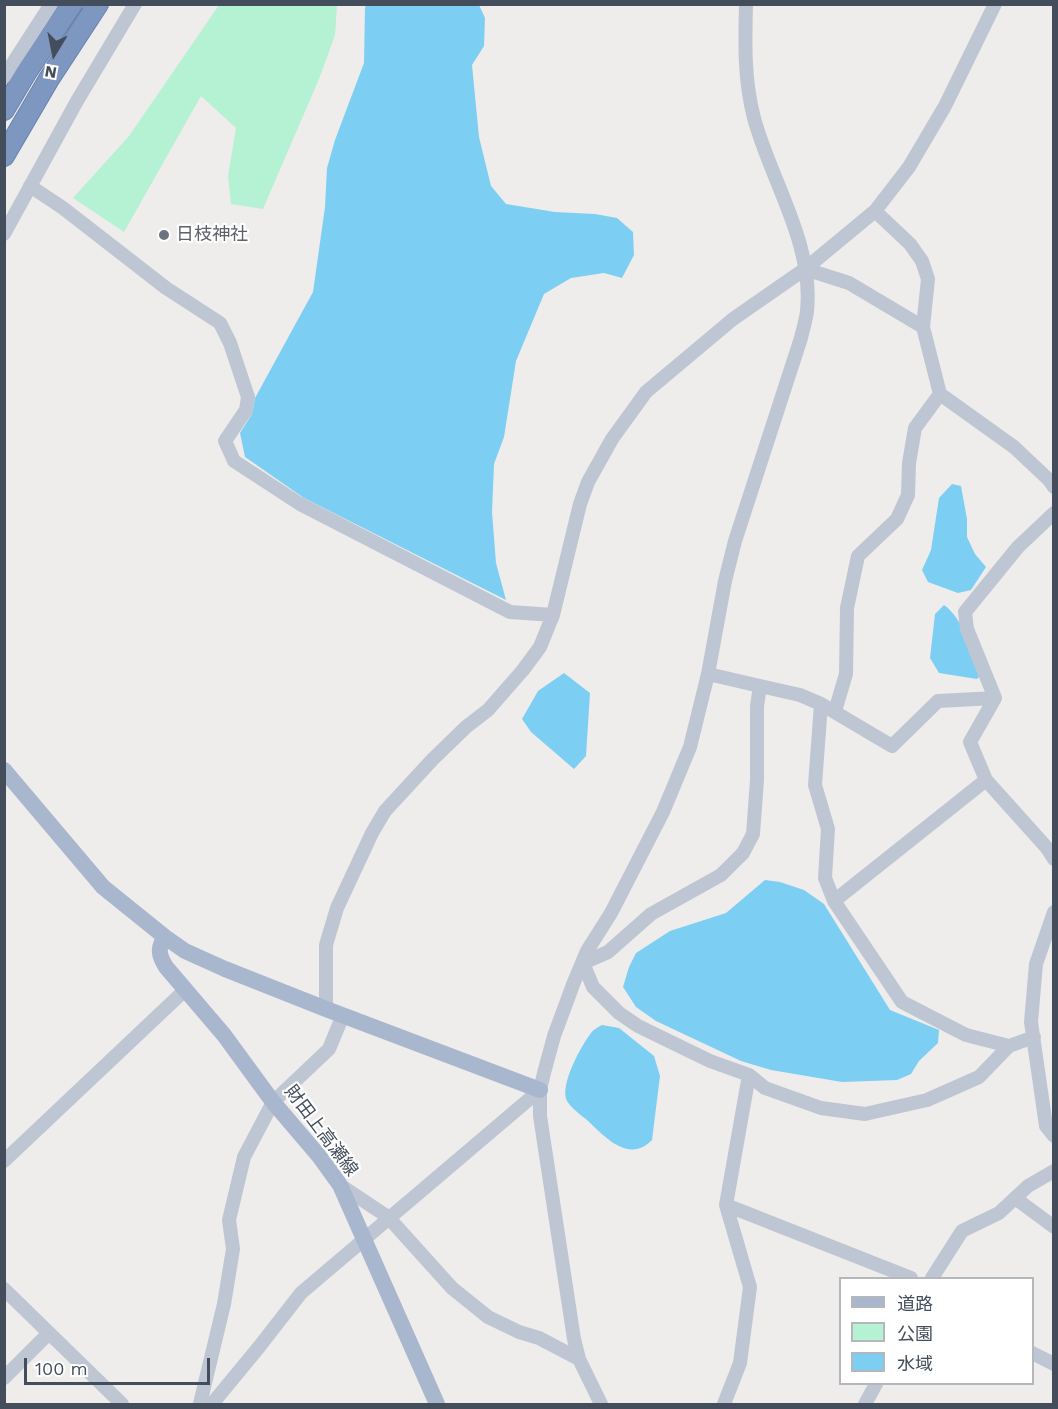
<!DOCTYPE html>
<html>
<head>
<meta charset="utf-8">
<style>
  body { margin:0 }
  #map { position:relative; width:1058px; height:1409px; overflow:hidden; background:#efecec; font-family:"Work Sans","Noto Sans JP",sans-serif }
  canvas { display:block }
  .frame { position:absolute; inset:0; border:6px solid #434d5b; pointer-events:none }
  .legend { position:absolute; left:839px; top:1277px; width:195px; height:108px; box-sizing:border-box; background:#fff; border:2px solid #b4b8bd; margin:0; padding:8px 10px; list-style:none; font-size:18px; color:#434d5b }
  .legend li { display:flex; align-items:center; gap:12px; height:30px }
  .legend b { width:30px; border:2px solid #b4b8bd }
  .north { position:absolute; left:24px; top:24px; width:60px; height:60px; -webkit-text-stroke:4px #fff; paint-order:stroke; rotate:190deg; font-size:16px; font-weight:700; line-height:24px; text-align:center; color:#434d5b }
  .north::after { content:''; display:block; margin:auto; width:21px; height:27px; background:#434d5b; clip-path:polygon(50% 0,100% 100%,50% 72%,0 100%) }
  .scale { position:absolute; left:24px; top:1358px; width:186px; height:27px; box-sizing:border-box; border:3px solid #434d5b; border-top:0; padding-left:8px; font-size:18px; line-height:21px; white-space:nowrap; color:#434d5b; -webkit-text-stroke:4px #fff; paint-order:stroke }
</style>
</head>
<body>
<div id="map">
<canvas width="1058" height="1409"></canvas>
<div class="frame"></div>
<ul class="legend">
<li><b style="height:8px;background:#a8b7ce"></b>道路</li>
<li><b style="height:16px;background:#b4f2d3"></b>公園</li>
<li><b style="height:16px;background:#7dcef3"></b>水域</li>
</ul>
<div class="north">N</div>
<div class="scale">100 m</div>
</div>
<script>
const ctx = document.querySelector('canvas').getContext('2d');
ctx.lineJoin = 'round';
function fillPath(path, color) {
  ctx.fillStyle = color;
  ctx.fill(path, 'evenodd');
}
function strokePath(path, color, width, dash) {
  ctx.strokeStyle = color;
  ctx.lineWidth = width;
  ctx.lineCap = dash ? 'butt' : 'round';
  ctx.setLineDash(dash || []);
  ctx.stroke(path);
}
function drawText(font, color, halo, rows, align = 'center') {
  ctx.font = font + ' "Work Sans","Noto Sans JP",sans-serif';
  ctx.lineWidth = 4.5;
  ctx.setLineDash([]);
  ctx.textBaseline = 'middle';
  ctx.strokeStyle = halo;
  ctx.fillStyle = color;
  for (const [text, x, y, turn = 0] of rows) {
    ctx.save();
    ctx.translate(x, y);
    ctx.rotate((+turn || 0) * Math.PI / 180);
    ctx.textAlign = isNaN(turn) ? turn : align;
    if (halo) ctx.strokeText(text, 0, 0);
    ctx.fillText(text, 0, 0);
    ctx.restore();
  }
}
fillPath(new Path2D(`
  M 219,5 L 337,5 L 335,35 L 319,79 L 263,209 L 231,204 L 228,176 L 236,128 L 201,96 L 124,232 L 73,198 L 129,136 Z`), '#b4f2d3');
fillPath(new Path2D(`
  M 368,4 L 479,5 L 485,18 L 484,46 L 472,65 L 479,137 L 491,186 L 506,204 L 555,212 L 595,214 L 617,218 L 633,232 L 634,255 L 622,278 L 604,273 L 571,278 L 544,294 L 516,361 L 504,437 L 494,464 L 492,512 L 496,563 L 506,600 L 304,498 L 245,457 L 240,433 L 252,414 L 255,398 L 313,292 L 325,207 L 327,168 L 335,140 L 364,63 L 365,7 Z
  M 952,484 L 961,486 L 967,519 L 967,537 L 975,554 L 986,567 L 971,590 L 958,593 L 928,582 L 922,570 L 931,550 L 939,498 Z
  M 944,605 C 964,619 972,653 981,675 L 977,679 L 939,673 L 930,658 L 935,614 Z
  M 564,673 L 590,693 L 586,756 L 574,769 L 531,732 L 522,719 L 538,691 Z
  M 765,880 L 780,882 L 804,890 L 824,904 L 890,1010 L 939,1030 L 938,1043 L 919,1061 L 911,1074 L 897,1080 L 842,1082 L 771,1070 L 741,1061 L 656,1021 L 636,1007 L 623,987 L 629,967 L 636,953 L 670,931 L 726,913 Z
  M 602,1025 L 619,1028 L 654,1056 L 660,1076 L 652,1140 C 629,1164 605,1137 587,1120 C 581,1115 571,1108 567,1101 C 559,1086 581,1046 591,1033 C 593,1030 598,1027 602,1025 Z`), '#7dcef3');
const highway = new Path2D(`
  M 4,110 L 26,73 L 72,4
  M 4,156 L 49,79 L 98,4`);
strokePath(highway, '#6a82ac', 22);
strokePath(new Path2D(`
  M 4,77 L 51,4
  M 30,186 L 63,208 L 166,288 L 220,323 L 230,343 L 248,397 L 246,410 L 225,441 L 234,461 L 300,504 L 510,612 L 553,615
  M 875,211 L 910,244 L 922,261 L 928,279 L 923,327 L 940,394 L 1014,447 L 1049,480 L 1054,487
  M 4,234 L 77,101 L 135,4
  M 805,269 L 849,283 L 923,327
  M 1054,513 L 1018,547 L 965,612 L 967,629 L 995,698 L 970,742 L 986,780 L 1047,848 L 1054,859
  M 708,674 L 760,686
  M 995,698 L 938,701 L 892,746 L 821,704 L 800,695 L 760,686 L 757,706 L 757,780 L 753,834 L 743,853 L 721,875 L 651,914 L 608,952 L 583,963 L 593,987 L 619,1013 L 638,1026 L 710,1061 L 749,1075 L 765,1088 L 821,1108 L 865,1114 L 927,1100 L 979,1077 L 1009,1046 L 1034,1037
  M 821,704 L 815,785 L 828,829 L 825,878 L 834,901 L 902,1002 L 966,1035 L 1009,1046
  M 835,711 L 846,674 L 847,608 L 858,556 L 897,519 L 908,495 L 909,463 L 915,428 L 940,394
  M 834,901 L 986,780
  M 1054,912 L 1036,964 L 1031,1022 L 1046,1126 L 1054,1136
  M 326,1009 L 326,945 L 337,908 L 372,833 L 385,811 L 432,760 L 466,727 L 488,710 L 523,670 L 540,647 L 553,615 L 580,504 L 588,482 L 612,439 L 646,392 L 733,319 L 805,269 L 875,211 L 909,167 L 945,106 L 995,4
  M 4,1161 L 184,991
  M 340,1185 L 388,1217 L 452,1288 L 488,1317 L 519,1332 L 539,1338 L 579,1359
  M 1015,1198 L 1054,1227
  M 726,1205 L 911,1278
  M 932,1278 L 962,1231 L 999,1213 L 1028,1186 L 1054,1171
  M 4,1289 L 122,1404
  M 1032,1353 L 1054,1364
  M 4,1378 L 49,1333
  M 200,1404 L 224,1304 L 233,1249 L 229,1220 L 244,1157 L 273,1102 L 329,1049 L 343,1015
  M 212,1404 L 259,1347 L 301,1293 L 540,1090
  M 601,1404 L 579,1359 L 574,1339 L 540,1116 L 540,1090 L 544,1073 L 554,1036 L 574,982 L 587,951 L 611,913 L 663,812 L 690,747 L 708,674 L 725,581 L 735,541 L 801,338 C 803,329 806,320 807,311 C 814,244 771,181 754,118 C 744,80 745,44 746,4
  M 724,1404 L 740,1363 L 750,1287 L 726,1205 L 749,1075
  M 865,1404 L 876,1384`), '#bec6d3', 14);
strokePath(new Path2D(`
  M 4,770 L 103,887 L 165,937 L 185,951 L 225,969 L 326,1009 L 540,1090
  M 165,937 C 157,948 159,956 166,967 L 224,1035 L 273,1102 L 319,1156 L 340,1185 L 437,1404`), '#a8b7ce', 16);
strokePath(highway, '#7e97c0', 20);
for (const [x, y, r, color] of [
  [164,235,6,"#6b7280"]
]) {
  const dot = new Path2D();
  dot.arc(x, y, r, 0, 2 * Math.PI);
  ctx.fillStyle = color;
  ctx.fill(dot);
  strokePath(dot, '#fff', 2);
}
drawText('18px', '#5b616d', '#fff', [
  ["日枝神社",176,235]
], 'left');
drawText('18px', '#434d5b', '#fff', [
  ["財田上高瀬線",321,1131,53]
]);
</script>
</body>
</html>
